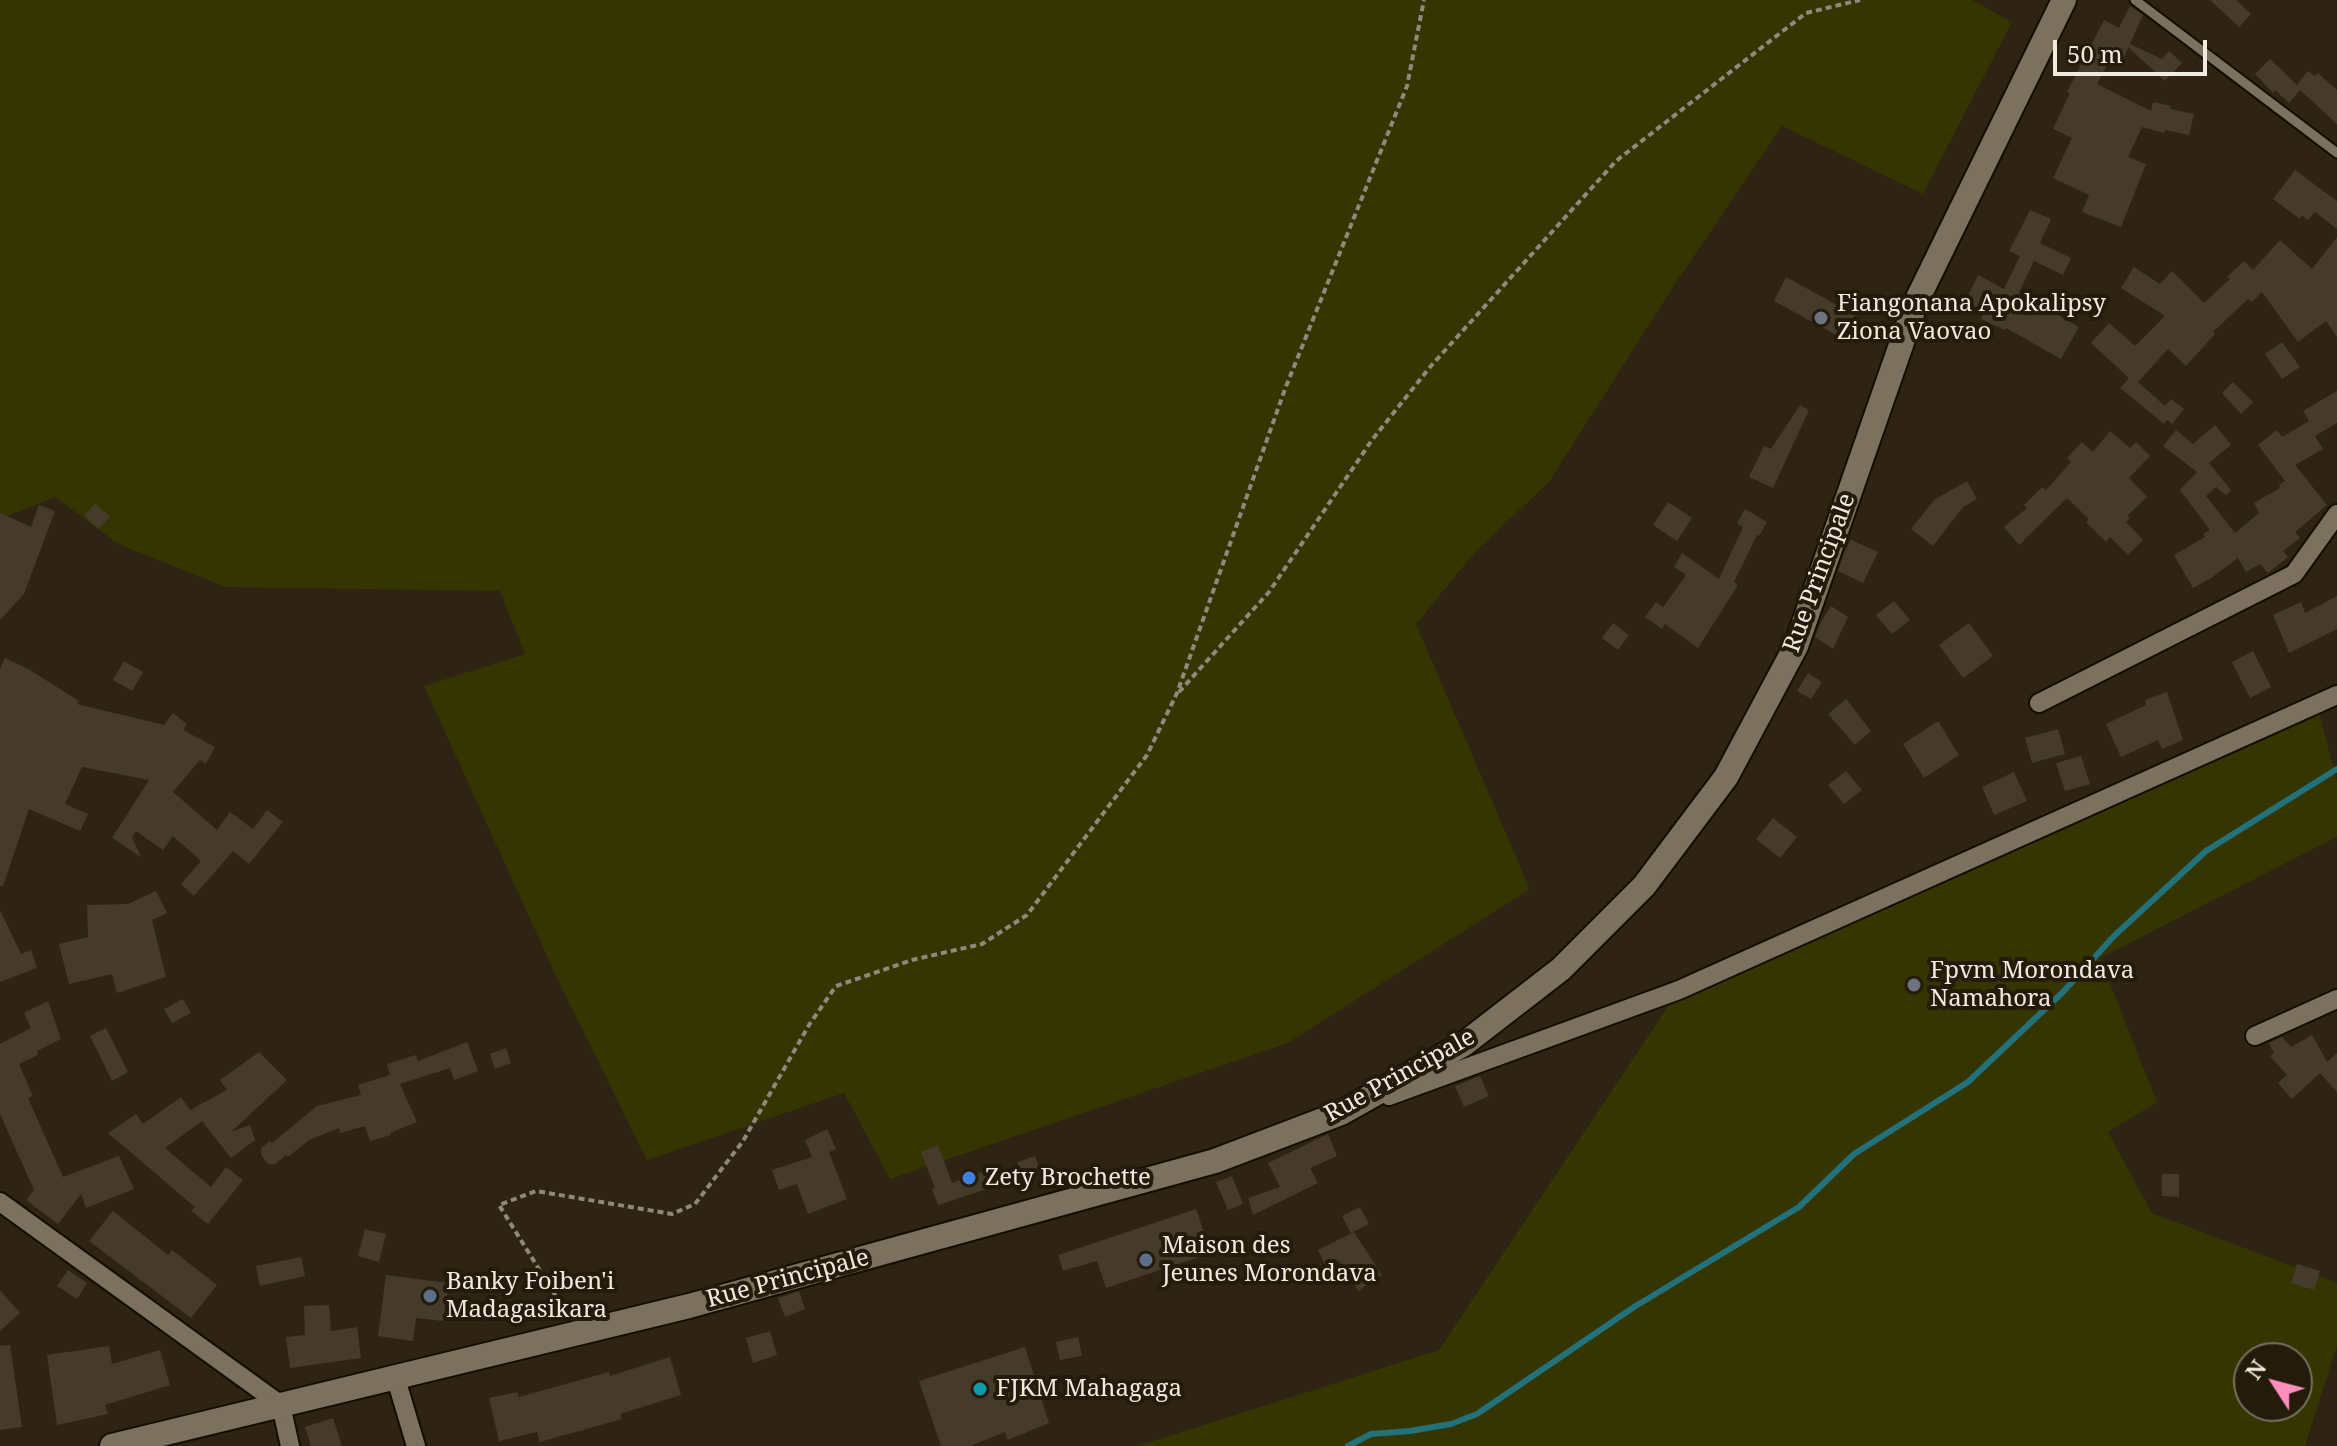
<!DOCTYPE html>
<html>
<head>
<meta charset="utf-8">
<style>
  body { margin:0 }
  #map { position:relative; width:2337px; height:1446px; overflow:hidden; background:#2f2414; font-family:"Noto Serif",serif }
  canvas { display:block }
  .north { position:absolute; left:2233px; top:1342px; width:80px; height:80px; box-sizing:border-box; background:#251b0b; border:2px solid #766e60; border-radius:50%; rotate:306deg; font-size:22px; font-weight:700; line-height:32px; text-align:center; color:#f0eadf }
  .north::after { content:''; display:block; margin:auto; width:28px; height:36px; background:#fe8ebc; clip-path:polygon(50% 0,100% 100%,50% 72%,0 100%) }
  .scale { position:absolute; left:2053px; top:40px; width:154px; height:36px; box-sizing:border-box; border:4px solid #f0eadf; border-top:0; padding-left:10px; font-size:24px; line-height:28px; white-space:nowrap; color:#f0eadf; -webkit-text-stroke:6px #251b0b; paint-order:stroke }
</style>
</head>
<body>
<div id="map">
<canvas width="2337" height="1446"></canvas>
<div class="north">N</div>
<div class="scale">50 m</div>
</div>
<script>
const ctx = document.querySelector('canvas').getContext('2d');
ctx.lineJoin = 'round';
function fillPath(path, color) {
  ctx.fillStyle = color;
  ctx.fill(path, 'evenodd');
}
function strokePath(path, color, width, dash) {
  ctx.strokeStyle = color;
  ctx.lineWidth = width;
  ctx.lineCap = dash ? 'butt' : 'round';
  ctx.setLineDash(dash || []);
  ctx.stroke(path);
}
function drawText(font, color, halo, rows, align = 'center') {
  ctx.font = font + ' "Noto Serif",serif';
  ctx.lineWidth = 8;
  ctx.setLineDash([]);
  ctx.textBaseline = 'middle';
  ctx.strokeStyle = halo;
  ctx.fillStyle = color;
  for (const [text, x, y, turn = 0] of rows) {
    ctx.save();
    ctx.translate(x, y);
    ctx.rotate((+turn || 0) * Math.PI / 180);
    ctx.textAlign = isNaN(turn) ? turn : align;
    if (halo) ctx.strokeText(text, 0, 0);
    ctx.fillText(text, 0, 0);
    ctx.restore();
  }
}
fillPath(new Path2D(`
  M 0,0 L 1972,0 L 2012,22 L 1923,194 L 1782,126 L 1673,287 L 1549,482 L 1475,552 L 1416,624 L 1530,889 L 1288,1043 L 890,1179 L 844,1093 L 647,1160 L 562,989 L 424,686 L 525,654 L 500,591 L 226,587 L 118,544 L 55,497 L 0,519 Z
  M 2317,704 L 2337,782 L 2337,837 L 2100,958 L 2157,1102 L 2108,1132 L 2152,1213 L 2337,1283 L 2337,1345 L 2305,1446 L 1138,1446 L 1439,1350 L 1679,990 ZM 2249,1358 L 2297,1358 L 2297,1406 L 2249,1406 Z`), '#343500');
strokePath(new Path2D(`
  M 1348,1446 L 1371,1434 L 1410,1431 L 1451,1424 L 1477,1414 L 1634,1307 L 1799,1207 L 1854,1154 L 1968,1082 L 2062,993 L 2114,936 L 2206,851 L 2337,769`), '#23717a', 6);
fillPath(new Path2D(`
  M 2210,0 L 2236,0 L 2251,14 L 2239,27 Z
  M 2130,6 L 2143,15 L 2124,57 L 2114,52 L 2097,84 L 2151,111 L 2153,102 L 2171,106 L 2170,109 L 2194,114 L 2189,135 L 2165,130 L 2164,133 L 2142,127 L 2128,157 L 2146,164 L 2121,227 L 2082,212 L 2089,195 L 2053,178 L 2072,138 L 2053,129 L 2070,93 L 2067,92 L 2104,20 L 2119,28 Z
  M 2130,44 L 2162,59 L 2169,51 L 2182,63 L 2165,81 L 2128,47 Z
  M 2270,59 L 2297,85 L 2308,71 L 2315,76 L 2318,73 L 2337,90 L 2337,124 L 2300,90 L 2289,103 L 2275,90 L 2273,93 L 2255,74 Z
  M 2295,170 L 2337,201 L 2337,229 L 2315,212 L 2308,220 L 2302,215 L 2300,219 L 2273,199 Z
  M 2030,210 L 2051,219 L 2040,243 L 2071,258 L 2063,275 L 2034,261 L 2019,293 L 2079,327 L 2061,359 L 2006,328 L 2005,330 L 1981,319 L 1984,312 L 1965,302 L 1978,275 L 2004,289 L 2020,256 L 2009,251 Z
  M 2337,237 L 2337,337 L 2326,321 L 2298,342 L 2262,292 L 2252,302 L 2248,299 L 2213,332 L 2215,334 L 2186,366 L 2168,349 L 2138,382 L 2165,406 L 2171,399 L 2184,409 L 2172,424 L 2167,420 L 2164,424 L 2120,388 L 2129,378 L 2091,343 L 2109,323 L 2135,346 L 2165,316 L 2121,288 L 2134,267 L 2160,284 L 2172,271 L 2204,303 L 2230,279 L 2227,277 L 2244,261 L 2253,270 L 2280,240 L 2312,269 Z
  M 1786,277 L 1855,315 L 1842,338 L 1774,301 Z
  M 2282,342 L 2300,367 L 2282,379 L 2265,354 Z
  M 2233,382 L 2253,402 L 2241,414 L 2222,393 Z
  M 2337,391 L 2337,423 L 2315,436 L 2323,449 L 2295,465 L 2327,505 L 2295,532 L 2300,538 L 2283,551 L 2288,557 L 2268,573 L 2260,564 L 2246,572 L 2238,558 L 2211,578 L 2193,588 L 2174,555 L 2205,537 L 2203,534 L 2210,530 L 2180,490 L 2197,472 L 2163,446 L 2176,430 L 2193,444 L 2215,425 L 2231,445 L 2209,463 L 2231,490 L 2226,495 L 2216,487 L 2206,496 L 2235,533 L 2259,513 L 2254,503 L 2280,488 L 2279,485 L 2285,481 L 2258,445 L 2277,430 L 2282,437 L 2309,421 L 2303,411 Z
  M 1800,405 L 1809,410 L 1773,488 L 1749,477 L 1764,446 L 1771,449 Z
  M 2110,431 L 2130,448 L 2136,442 L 2150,456 L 2129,478 L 2147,497 L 2127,516 L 2130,518 L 2126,522 L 2143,540 L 2128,555 L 2110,537 L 2106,542 L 2086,522 L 2089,519 L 2067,498 L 2019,545 L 2004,527 L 2027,508 L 2024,505 L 2042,487 L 2046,490 L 2071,462 L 2067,458 L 2082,442 L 2093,452 Z
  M 1967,481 L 1977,499 L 1963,507 L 1933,546 L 1911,529 L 1934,500 Z
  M 1668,502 L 1692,518 L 1677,541 L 1653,525 Z
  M 95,503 L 110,517 L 98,529 L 84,515 Z
  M 39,505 L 55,511 L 24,594 L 0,620 L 0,513 L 31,527 Z
  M 1745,509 L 1767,522 L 1759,536 L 1757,535 L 1734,582 L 1738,585 L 1698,648 L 1665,624 L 1662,629 L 1645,617 L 1656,602 L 1663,607 L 1685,577 L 1685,574 L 1674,567 L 1682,553 L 1719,579 L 1743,527 L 1737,523 Z
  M 1849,539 L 1878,552 L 1863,583 L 1838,571 Z
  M 2337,596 L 2337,629 L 2289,653 L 2273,615 L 2301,602 L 2305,613 Z
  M 1894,601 L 1910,620 L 1892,634 L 1876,615 Z
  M 1831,606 L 1848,617 L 1833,649 L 1815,637 L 1820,624 Z
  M 1613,623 L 1629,635 L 1618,650 L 1602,638 Z
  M 1969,623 L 1993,656 L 1963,678 L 1939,645 Z
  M 2253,651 L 2271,687 L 2250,698 L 2232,662 Z
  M 5,658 L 30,670 L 79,701 L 77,704 L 164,725 L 173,713 L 187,724 L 183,730 L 215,747 L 206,764 L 200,760 L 173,792 L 217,830 L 230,812 L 253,829 L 267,810 L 283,822 L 249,864 L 233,851 L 194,896 L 181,884 L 201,861 L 173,836 L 163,850 L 136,831 L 132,837 L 141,857 L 112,838 L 149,780 L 82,767 L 65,804 L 88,814 L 80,831 L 29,809 L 3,886 L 0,886 L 0,669 Z
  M 124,661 L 143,672 L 132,691 L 113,680 Z
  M 1808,673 L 1822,682 L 1811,699 L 1797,691 Z
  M 2167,692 L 2183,740 L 2162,749 L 2158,740 L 2121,757 L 2106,724 L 2146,705 L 2145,700 Z
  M 1846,699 L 1871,731 L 1855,745 L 1828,714 Z
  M 1938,721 L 1959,755 L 1924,778 L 1903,744 Z
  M 2058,729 L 2065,754 L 2032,763 L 2025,738 Z
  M 2081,756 L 2090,784 L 2065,791 L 2056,763 Z
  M 1846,771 L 1862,790 L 1844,804 L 1828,785 Z
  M 2014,772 L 2027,801 L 1994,815 L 1982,787 Z
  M 1773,818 L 1797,837 L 1780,858 L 1756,839 Z
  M 156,891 L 167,913 L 152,920 L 166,977 L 117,993 L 112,974 L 69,984 L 59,944 L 88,937 L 87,905 L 128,904 Z
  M 0,910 L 21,954 L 31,950 L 37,968 L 0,982 Z
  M 183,999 L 191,1013 L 172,1023 L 164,1009 Z
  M 48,1001 L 61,1039 L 37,1051 L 38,1055 L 19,1064 L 33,1096 L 28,1098 L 63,1177 L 119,1156 L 134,1189 L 86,1208 L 81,1194 L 58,1224 L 26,1200 L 34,1190 L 0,1114 L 0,1044 L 31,1028 L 24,1013 Z
  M 106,1028 L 128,1072 L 112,1081 L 90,1036 Z
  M 2312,1035 L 2327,1062 L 2337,1053 L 2337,1092 L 2320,1073 L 2292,1099 L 2278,1083 L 2287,1075 L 2270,1056 L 2274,1053 L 2269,1043 L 2282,1037 L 2291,1047 Z
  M 467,1042 L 478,1071 L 454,1080 L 450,1068 L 400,1084 L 417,1122 L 390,1133 L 391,1135 L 370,1141 L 365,1126 L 340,1133 L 339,1128 L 309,1140 L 288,1157 L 286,1155 L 275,1164 L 268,1164 L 261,1155 L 261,1148 L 270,1141 L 272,1143 L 317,1106 L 361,1095 L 358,1085 L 390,1075 L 387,1064 L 416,1055 L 418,1061 Z
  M 506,1048 L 511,1063 L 495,1069 L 490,1054 Z
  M 259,1052 L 287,1080 L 231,1132 L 250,1125 L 255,1140 L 231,1158 L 202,1121 L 165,1148 L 211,1187 L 226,1167 L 243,1180 L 208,1224 L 191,1211 L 195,1207 L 108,1133 L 136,1114 L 143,1124 L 181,1097 L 190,1110 L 227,1090 L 220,1080 Z
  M 1480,1076 L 1489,1096 L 1464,1107 L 1455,1086 Z
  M 827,1129 L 836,1149 L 829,1152 L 847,1199 L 808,1214 L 797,1184 L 779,1190 L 772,1170 L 812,1157 L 805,1140 Z
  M 1328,1134 L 1337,1156 L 1310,1168 L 1318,1183 L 1253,1215 L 1248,1198 L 1280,1187 L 1268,1163 Z
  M 938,1145 L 952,1183 L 990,1169 L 996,1186 L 938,1205 L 932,1189 L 935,1188 L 921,1152 Z
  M 1035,1156 L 1041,1172 L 1023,1179 L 1017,1162 Z
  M 2162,1174 L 2179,1174 L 2179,1197 L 2162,1196 Z
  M 1232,1176 L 1243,1204 L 1228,1210 L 1216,1182 Z
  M 1360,1207 L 1369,1224 L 1351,1233 L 1342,1216 Z
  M 1196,1209 L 1211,1253 L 1106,1288 L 1097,1261 L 1063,1271 L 1058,1255 Z
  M 113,1211 L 168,1255 L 172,1250 L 217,1285 L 191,1318 L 89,1241 Z
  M 365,1229 L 386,1234 L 379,1262 L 358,1256 Z
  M 1354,1232 L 1382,1275 L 1358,1291 L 1339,1261 L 1326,1267 L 1318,1250 Z
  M 301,1257 L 305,1276 L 260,1286 L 256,1266 Z
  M 2297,1264 L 2320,1271 L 2314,1290 L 2291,1283 Z
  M 68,1270 L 87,1283 L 77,1299 L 57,1286 Z
  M 386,1275 L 449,1283 L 443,1321 L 416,1318 L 413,1341 L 378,1336 Z
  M 0,1290 L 20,1313 L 0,1331 Z
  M 799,1291 L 805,1309 L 785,1317 L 778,1298 Z
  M 329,1305 L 331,1331 L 357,1327 L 361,1358 L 290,1368 L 286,1337 L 305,1335 L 304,1306 Z
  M 770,1331 L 777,1355 L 753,1363 L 746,1338 Z
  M 1078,1337 L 1082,1356 L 1060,1360 L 1056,1342 Z
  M 10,1345 L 22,1427 L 0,1430 L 0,1346 Z
  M 109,1346 L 112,1364 L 160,1350 L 170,1385 L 105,1405 L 108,1414 L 57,1425 L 47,1355 Z
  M 1025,1347 L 1049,1423 L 1008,1440 L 1005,1432 L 970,1446 L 941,1446 L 919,1381 Z
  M 670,1357 L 681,1395 L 620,1414 L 622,1419 L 540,1442 L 537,1432 L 499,1441 L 489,1398 L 517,1392 L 519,1397 L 609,1372 L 610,1376 Z
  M 333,1418 L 342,1446 L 311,1446 L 305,1427 Z`), '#463a2a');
const lane = new Path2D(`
  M 2135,0 L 2337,153`);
const street = new Path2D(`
  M 2039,703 L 2294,574 L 2337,514
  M 2255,1036 L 2337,999
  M 1389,1096 L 1679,990 L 2337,695
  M 0,1202 L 281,1405 L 290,1446
  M 396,1379 L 416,1446`);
const secondary = new Path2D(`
  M 112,1446 L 689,1306 L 1215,1161 L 1341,1113 L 1464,1044 L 1561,969 L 1644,886 L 1726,777 L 1796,646 L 1916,302 L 2064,0`);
strokePath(lane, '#160d01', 13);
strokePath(street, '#160d01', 22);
strokePath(secondary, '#160d01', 28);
strokePath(new Path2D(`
  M 1179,692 L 1269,592 L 1372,440 L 1430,367 L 1616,161 L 1806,13 L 1860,0
  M 564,1314 L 562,1306 L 499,1205 L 536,1191 L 672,1214 L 695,1204 L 743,1141 L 809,1025 L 836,986 L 912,960 L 982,944 L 1027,915 L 1147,755 L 1177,693 L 1285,389 L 1407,86 L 1424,0`), '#91887b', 4, [6, 4]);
strokePath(lane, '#7c705e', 9);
strokePath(street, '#7c705e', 18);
strokePath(secondary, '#7c705e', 24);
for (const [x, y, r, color] of [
  [1821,318,8,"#6b7280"],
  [1914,985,8,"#6b7280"],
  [969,1178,8,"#3f7fe0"],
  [1146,1260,8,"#5c6f8a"],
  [430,1296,8,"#5c6f8a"],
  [980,1389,8,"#0f9aa8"]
]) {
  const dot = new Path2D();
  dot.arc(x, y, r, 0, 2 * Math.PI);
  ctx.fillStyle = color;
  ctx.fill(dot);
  strokePath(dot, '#251b0b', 3);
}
drawText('24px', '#f0eadf', '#251b0b', [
  ["Fiangonana Apokalipsy",1837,304],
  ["Ziona Vaovao",1837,332],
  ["Fpvm Morondava",1930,971],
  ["Namahora",1930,999],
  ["Zety Brochette",985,1178],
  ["Maison des",1162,1246],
  ["Jeunes Morondava",1162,1274],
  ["Banky Foiben'i",446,1282],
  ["Madagasikara",446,1310],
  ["FJKM Mahagaga",996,1389]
], 'left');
drawText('24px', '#f0eadf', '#251b0b', [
  ["Rue Principale",1820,573,-70],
  ["Rue Principale",1400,1076,-29],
  ["Rue Principale",788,1279,-15]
]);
</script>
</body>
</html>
